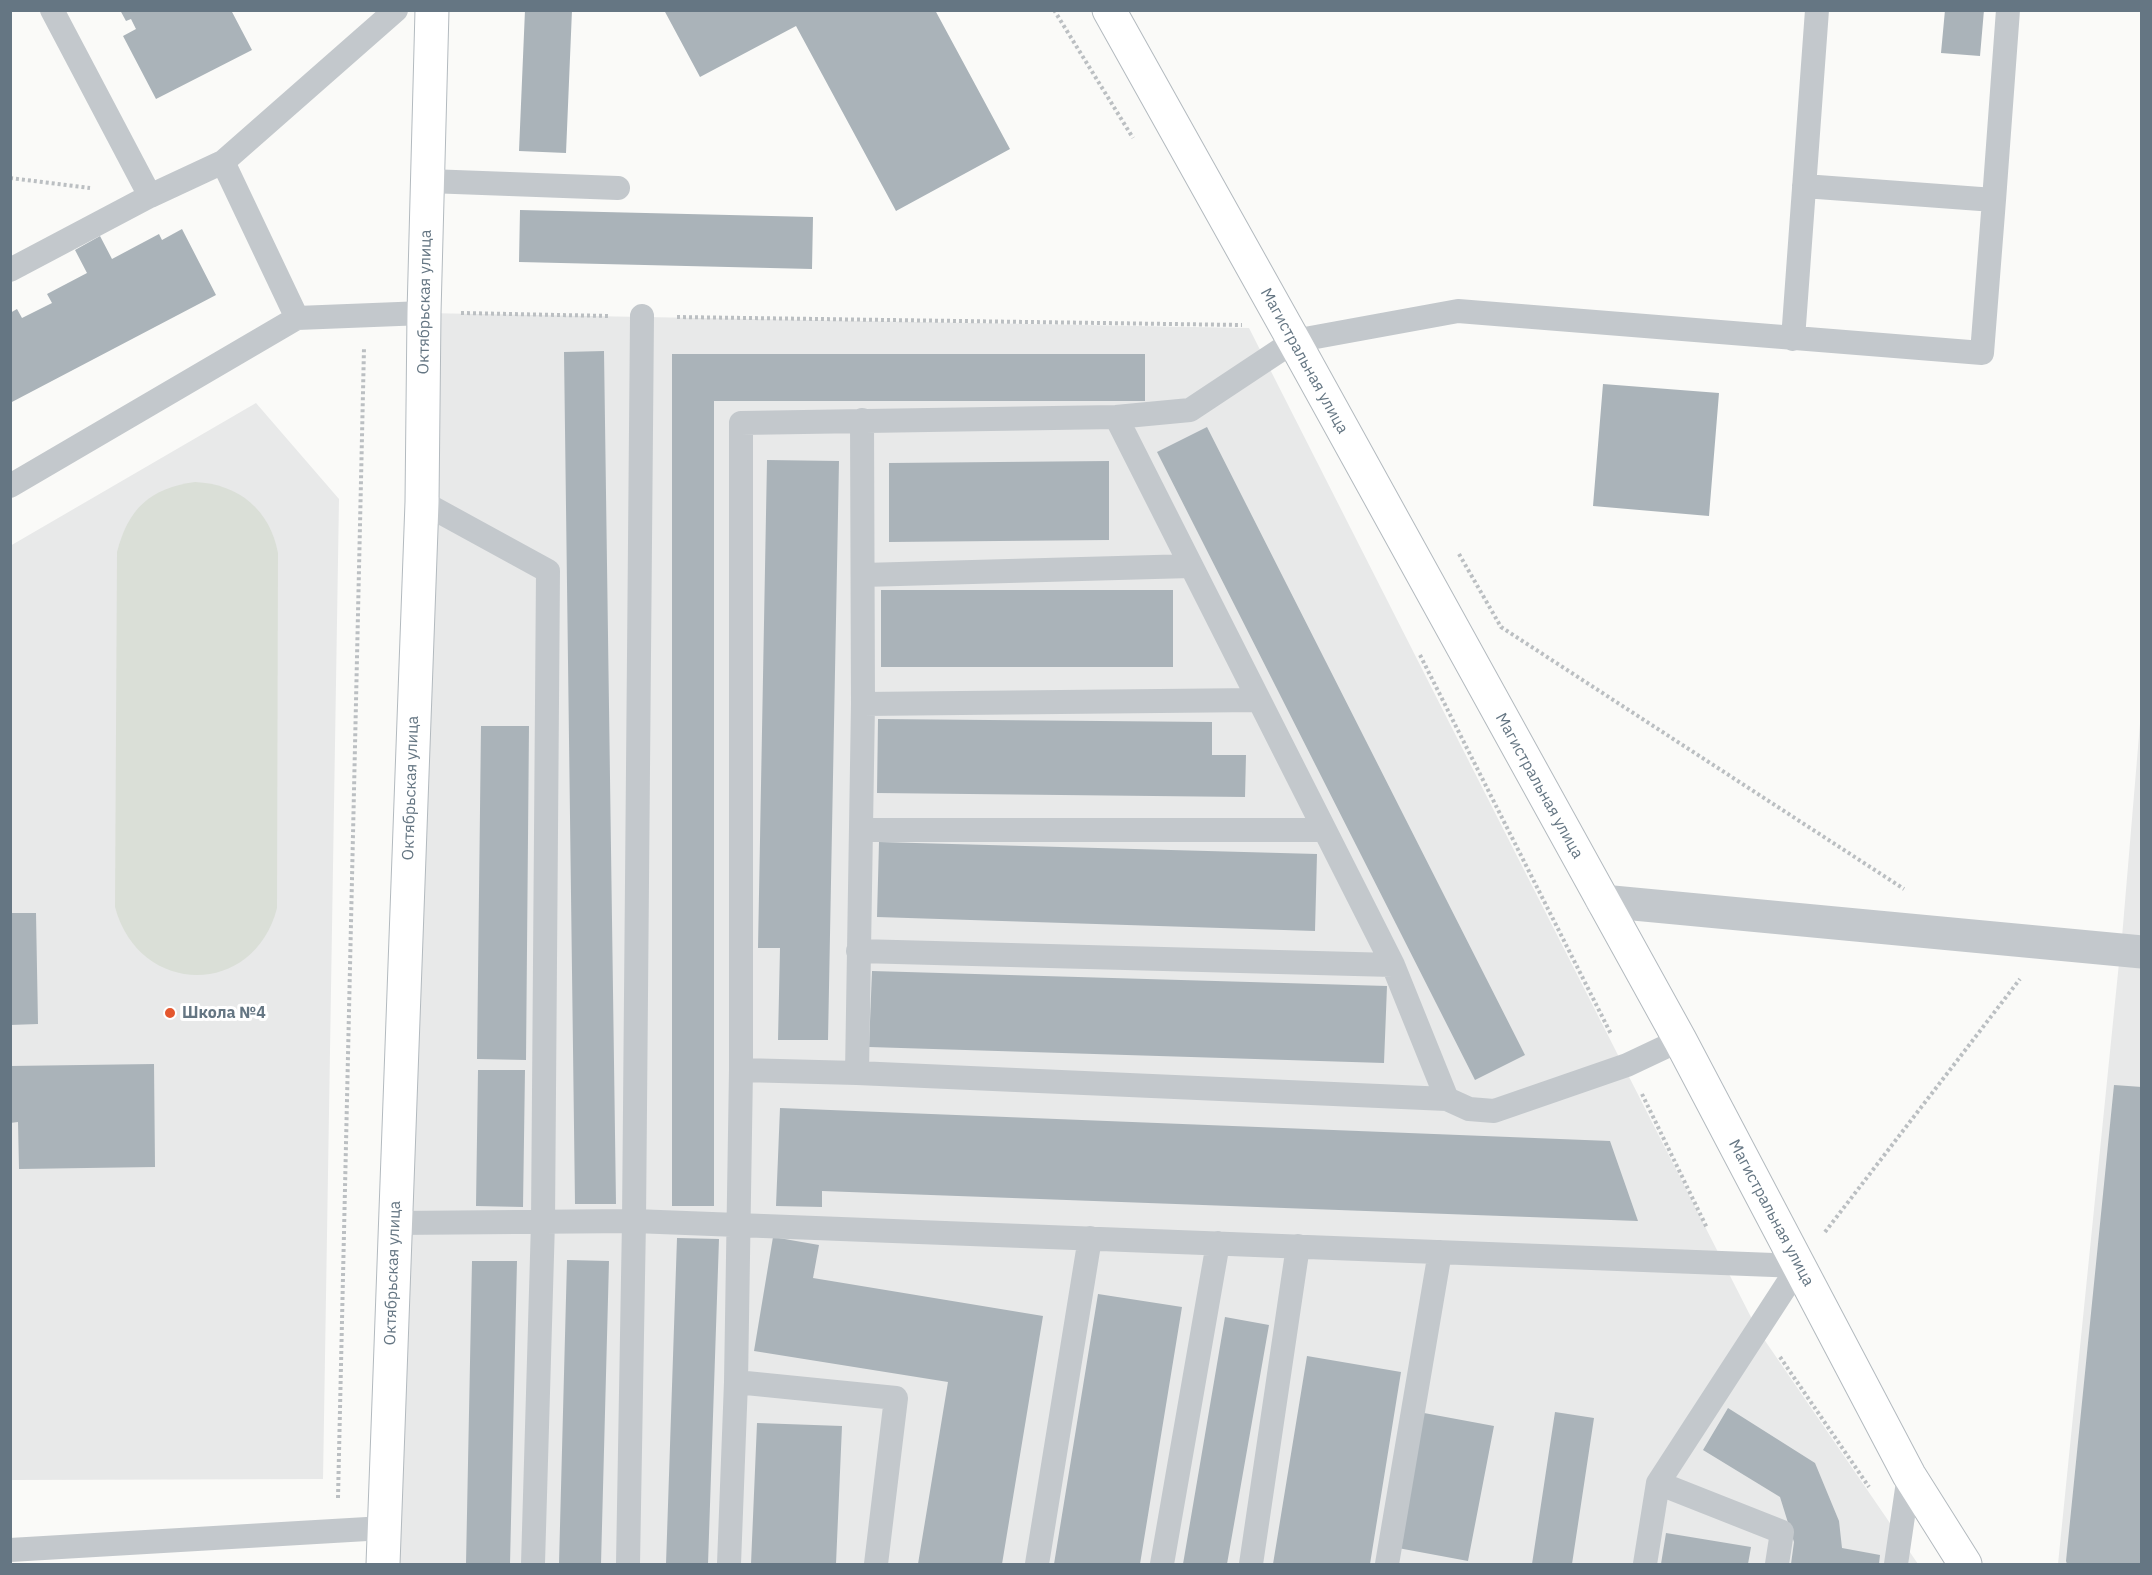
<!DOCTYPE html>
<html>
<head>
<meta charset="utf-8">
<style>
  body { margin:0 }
  #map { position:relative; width:2152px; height:1575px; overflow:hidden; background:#fafaf8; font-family:"IBM Plex Sans",sans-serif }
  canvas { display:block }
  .frame { position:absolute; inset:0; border:12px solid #657683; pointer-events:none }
</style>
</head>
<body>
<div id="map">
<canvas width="2152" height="1575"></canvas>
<div class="frame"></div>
</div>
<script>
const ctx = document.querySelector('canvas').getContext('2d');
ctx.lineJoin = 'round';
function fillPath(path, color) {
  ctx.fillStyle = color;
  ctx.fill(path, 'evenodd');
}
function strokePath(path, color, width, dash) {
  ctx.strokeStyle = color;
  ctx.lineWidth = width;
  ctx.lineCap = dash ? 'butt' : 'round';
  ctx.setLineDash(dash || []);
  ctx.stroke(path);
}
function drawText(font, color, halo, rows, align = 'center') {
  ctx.font = font + ' "IBM Plex Sans",sans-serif';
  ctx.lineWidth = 6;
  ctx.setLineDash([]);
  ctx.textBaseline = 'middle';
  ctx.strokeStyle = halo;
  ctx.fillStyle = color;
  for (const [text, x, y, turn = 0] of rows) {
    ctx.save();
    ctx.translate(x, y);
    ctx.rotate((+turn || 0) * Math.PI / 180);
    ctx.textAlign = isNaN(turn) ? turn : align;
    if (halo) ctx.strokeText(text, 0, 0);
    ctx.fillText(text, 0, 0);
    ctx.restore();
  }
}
fillPath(new Path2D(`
  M 424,313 L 1249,328 L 1757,1329 L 1918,1564 L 383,1564 Z
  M 256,403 L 339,499 L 323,1479 L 11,1480 L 10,546 Z
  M 2141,712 L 2141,951 L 2121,949 Z
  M 2120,953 L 2141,955 L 2141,1564 L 2058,1564 Z`), '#e8e9e9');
fillPath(new Path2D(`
  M 195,482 C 239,484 270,510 278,553 L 277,908 C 254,998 139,997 115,907 L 117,552 C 128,509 150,488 195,482 Z`), '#dadfd7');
fillPath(new Path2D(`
  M 120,10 L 231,10 L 252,50 L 156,99 L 123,36 L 136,29 L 131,19 L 126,21 Z
  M 525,10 L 572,10 L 566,153 L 519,151 Z
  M 664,10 L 935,10 L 1010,149 L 896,211 L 796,26 L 700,77 Z
  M 1945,10 L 1984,10 L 1980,56 L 1941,53 Z
  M 520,210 L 813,217 L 812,269 L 519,262 Z
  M 182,229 L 216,295 L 10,403 L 10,313 L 17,309 L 22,318 L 52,303 L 47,294 L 87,273 L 75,250 L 100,236 L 112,259 L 159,234 L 162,240 Z
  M 604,351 L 616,1204 L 575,1204 L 564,352 Z
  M 672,354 L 1145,354 L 1145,401 L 714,401 L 714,1206 L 672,1206 Z
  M 1603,384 L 1719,393 L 1709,516 L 1593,506 Z
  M 1207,427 L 1525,1055 L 1475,1080 L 1157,452 Z
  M 767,460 L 839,461 L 828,1040 L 778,1040 L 780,948 L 758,948 Z
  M 1109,461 L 1109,540 L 889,542 L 889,463 Z
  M 881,590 L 1173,590 L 1173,667 L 881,667 Z
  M 878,719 L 1212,722 L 1212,755 L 1246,755 L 1245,797 L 877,793 Z
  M 481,726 L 529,726 L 526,1060 L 477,1059 Z
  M 879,842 L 1317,854 L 1315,931 L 877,917 Z
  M 10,913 L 36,913 L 38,1024 L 10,1025 Z
  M 872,971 L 1387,986 L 1384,1063 L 869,1047 Z
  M 154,1064 L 155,1167 L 19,1169 L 18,1122 L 10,1123 L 10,1066 Z
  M 478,1070 L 525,1070 L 523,1207 L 476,1206 Z
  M 2114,1085 L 2142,1087 L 2142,1564 L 2067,1564 L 2066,1561 Z
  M 780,1108 L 1610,1141 L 1638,1221 L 822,1191 L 822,1207 L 776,1206 Z
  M 773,1237 L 819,1245 L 813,1278 L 1043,1316 L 1002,1564 L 918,1564 L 948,1382 L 754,1351 Z
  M 677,1238 L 719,1239 L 708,1564 L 666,1564 Z
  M 567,1260 L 609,1261 L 601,1564 L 559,1564 Z
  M 472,1261 L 517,1261 L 510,1564 L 466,1564 Z
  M 1098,1294 L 1182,1307 L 1140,1564 L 1054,1564 Z
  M 1225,1317 L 1269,1325 L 1227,1564 L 1183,1564 Z
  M 1307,1356 L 1401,1372 L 1370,1564 L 1273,1564 Z
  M 1728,1408 L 1815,1463 L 1839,1521 L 1842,1548 L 1880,1555 L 1879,1564 L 1791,1564 L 1794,1542 L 1780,1497 L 1703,1450 Z
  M 1555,1412 L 1594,1418 L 1572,1564 L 1532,1564 Z
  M 1424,1413 L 1494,1426 L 1468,1561 L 1398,1548 Z
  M 757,1423 L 842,1426 L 836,1564 L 751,1564 Z
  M 1666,1533 L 1751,1547 L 1748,1564 L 1661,1564 Z`), '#aab3b9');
const secondary = new Path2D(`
  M 1109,10 L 1294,341 L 1680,1040 L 1909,1475 L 1965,1564
  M 383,1564 L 422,502 L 424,313 L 432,10`);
strokePath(secondary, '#b3babf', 35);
strokePath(new Path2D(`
  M 1054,10 L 1133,138
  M 10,178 L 90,188
  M 461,313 L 609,316
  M 677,317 L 1242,325
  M 1459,554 L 1501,627 L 1904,889
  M 1420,655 L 1611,1034
  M 1642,1094 L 1707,1228
  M 1825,1232 L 2020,979
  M 1780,1357 L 1869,1487
  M 338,1498 L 364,348`), '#bbbfc2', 4, [3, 3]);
strokePath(new Path2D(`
  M 52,10 L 150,196 L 223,162 L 396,10
  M 223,162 L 297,318
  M 428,181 L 618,188
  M 1994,200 L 2008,10
  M 10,270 L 150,196
  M 1793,339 L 1817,10
  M 1116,417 L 1393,965 L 1447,1099 L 1469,1109 L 1494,1111 L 1627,1065 L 1680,1040
  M 10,486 L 297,318 L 424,313
  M 422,502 L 548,571 L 543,1222 L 533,1564
  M 863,575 L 1191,566
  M 863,704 L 1258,700
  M 861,830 L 1324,830
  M 858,951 L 1393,965
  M 741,1070 L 857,1073 L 1447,1099
  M 857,1073 L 863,704 L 862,420
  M 395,1223 L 634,1221 L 1799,1266
  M 736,1382 L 896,1398 L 876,1564
  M 1658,1483 L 1782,1532 L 1777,1564
  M 10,1550 L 384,1528
  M 628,1564 L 634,1221 L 642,316
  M 729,1564 L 736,1382 L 741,1070 L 741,423 L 1116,417 L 1190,410 L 1294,341 L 1458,311 L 1982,353 L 1994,200 L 1804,186
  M 1037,1564 L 1090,1238
  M 1162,1564 L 1218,1243
  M 1251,1564 L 1298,1246
  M 1387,1564 L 1440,1252
  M 1645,1564 L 1658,1483 L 1799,1266
  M 1896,1564 L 1909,1475`), '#c3c8cc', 24);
strokePath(new Path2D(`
  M 1602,901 L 2142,952`), '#c3c8cc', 33);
strokePath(secondary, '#fff', 33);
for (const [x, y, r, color] of [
  [170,1013,6,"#e4572e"]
]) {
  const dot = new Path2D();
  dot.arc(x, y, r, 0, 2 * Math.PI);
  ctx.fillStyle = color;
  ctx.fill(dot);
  strokePath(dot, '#fff', 2);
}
drawText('16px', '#657683', '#fff', [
  ["Октябрьская улица",425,302,-89],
  ["Магистральная улица",1304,361,61],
  ["Магистральная улица",1539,786,61],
  ["Октябрьская улица",411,788,-88],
  ["Магистральная улица",1771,1213,62],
  ["Октябрьская улица",393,1273,-88]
]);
drawText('bold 16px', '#657683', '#fff', [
  ["Школа №4",182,1013]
], 'left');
</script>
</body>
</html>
